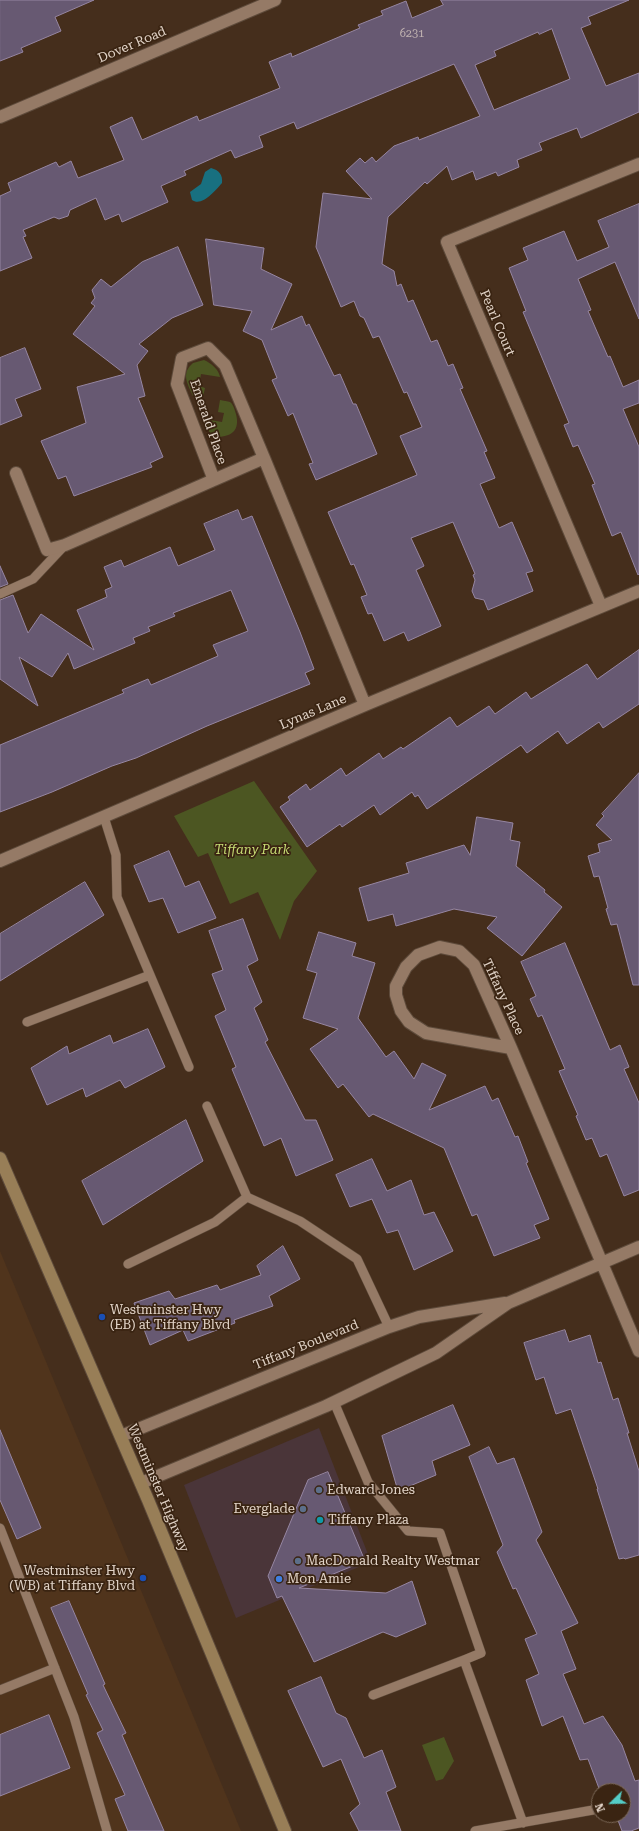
<!DOCTYPE html>
<html>
<head>
<meta charset="utf-8">
<style>
  body { margin:0 }
  #map { position:relative; width:639px; height:1831px; overflow:hidden; background:#452e1c; font-family:"Roboto Serif",serif }
  canvas { display:block }
  .north { position:absolute; left:591px; top:1783px; width:40px; height:40px; box-sizing:border-box; background:#3a2412; border:1px solid #7d6a5a; border-radius:50%; rotate:247deg; font-size:11px; font-weight:700; line-height:16px; text-align:center; color:#e1d3c7 }
  .north::after { content:''; display:block; margin:auto; width:14px; height:18px; background:#54cdc7; clip-path:polygon(50% 0,100% 100%,50% 72%,0 100%) }
</style>
</head>
<body>
<div id="map">
<canvas width="639" height="1831"></canvas>
<div class="north">N</div>
</div>
<script>
const ctx = document.querySelector('canvas').getContext('2d');
ctx.lineJoin = 'round';
function fillPath(path, color) {
  ctx.fillStyle = color;
  ctx.fill(path, 'evenodd');
}
function strokePath(path, color, width, dash) {
  ctx.strokeStyle = color;
  ctx.lineWidth = width;
  ctx.lineCap = dash ? 'butt' : 'round';
  ctx.setLineDash(dash || []);
  ctx.stroke(path);
}
function drawText(font, color, halo, rows, align = 'center') {
  ctx.font = font + ' "Roboto Serif",serif';
  ctx.lineWidth = 3.5;
  ctx.setLineDash([]);
  ctx.textBaseline = 'middle';
  ctx.strokeStyle = halo;
  ctx.fillStyle = color;
  for (const [text, x, y, turn = 0] of rows) {
    ctx.save();
    ctx.translate(x, y);
    ctx.rotate((+turn || 0) * Math.PI / 180);
    ctx.textAlign = isNaN(turn) ? turn : align;
    if (halo) ctx.strokeText(text, 0, 0);
    ctx.fillText(text, 0, 0);
    ctx.restore();
  }
}
fillPath(new Path2D(`
  M 319,1428 L 371,1562 L 236,1618 L 184,1485 Z`), '#4a3539');
fillPath(new Path2D(`
  M 0,1251 L 241,1831 L 0,1831 Z`), '#50341c');
fillPath(new Path2D(`
  M 204,360 C 211,363 219,370 220,377 L 201,374 L 199,386 L 205,388 L 203,397 L 193,396 C 187,383 181,373 193,363 Z
  M 220,400 C 223,401 228,401 230,402 C 233,404 234,408 235,411 C 241,428 234,437 216,437 L 206,429 L 204,419 L 222,422 L 224,413 L 218,412 Z
  M 254,781 L 317,871 L 294,901 L 280,940 L 258,892 L 230,904 L 208,853 L 198,857 L 174,816 Z
  M 444,1737 L 454,1761 L 443,1779 L 436,1781 L 422,1745 Z`), '#4c5622');
fillPath(new Path2D(`
  M 211,168 C 219,170 223,175 222,183 C 215,191 202,207 192,200 L 190,192 L 201,184 L 205,172 Z`), '#187080');
const building = new Path2D(`
  M 0,0 L 94,0 L 55,17 L 61,31 L 21,48 L 23,52 L 0,61 Z
  M 441,0 L 629,0 L 588,17 L 591,24 L 581,28 L 606,86 L 639,73 L 639,112 L 581,138 L 577,128 L 539,143 L 542,150 L 517,160 L 519,167 L 498,176 L 496,172 L 476,180 L 473,171 L 452,180 L 447,166 L 427,184 L 425,182 L 388,217 L 382,264 L 394,271 L 397,286 L 401,284 L 408,302 L 413,300 L 431,342 L 437,340 L 448,366 L 453,364 L 463,388 L 460,389 L 487,451 L 484,452 L 495,478 L 480,484 L 499,528 L 512,522 L 533,571 L 526,573 L 533,591 L 488,610 L 484,600 L 475,598 L 472,591 L 475,580 L 473,575 L 475,574 L 453,522 L 411,538 L 424,566 L 416,570 L 441,626 L 408,641 L 404,632 L 384,641 L 372,613 L 368,614 L 361,597 L 367,595 L 354,564 L 351,565 L 328,512 L 417,475 L 400,436 L 422,427 L 407,392 L 404,393 L 380,338 L 379,336 L 373,338 L 364,318 L 360,316 L 354,301 L 341,307 L 316,247 L 323,193 L 372,199 L 346,171 L 360,158 L 365,163 L 372,157 L 376,162 L 394,146 L 418,137 L 419,140 L 480,116 L 454,64 L 297,129 L 294,122 L 259,136 L 263,147 L 235,158 L 231,150 L 184,171 L 186,175 L 161,186 L 168,202 L 122,222 L 119,214 L 105,220 L 96,198 L 70,210 L 68,216 L 59,219 L 54,217 L 23,230 L 26,236 L 23,237 L 32,258 L 0,271 L 0,196 L 11,191 L 8,183 L 56,162 L 59,167 L 71,161 L 78,178 L 124,160 L 110,127 L 132,117 L 142,140 L 197,116 L 199,121 L 280,88 L 269,62 L 291,53 L 292,57 L 360,28 L 358,25 L 383,15 L 381,11 L 406,1 L 412,18 L 443,5 ZM 552,29 L 570,79 L 494,110 L 475,65 L 496,56 L 494,51 L 538,32 L 539,34 Z
  M 639,204 L 639,319 L 615,262 L 578,279 L 591,310 L 588,311 L 608,357 L 610,356 L 623,387 L 639,380 L 639,403 L 623,409 L 639,447 L 639,574 L 638,575 L 621,532 L 612,536 L 592,485 L 595,484 L 578,445 L 573,447 L 564,425 L 569,423 L 523,312 L 526,311 L 509,268 L 528,260 L 523,248 L 564,231 L 577,261 L 609,247 L 598,221 Z
  M 206,239 L 264,248 L 261,269 L 292,284 L 271,330 L 302,316 L 306,326 L 309,324 L 334,376 L 340,374 L 353,404 L 356,404 L 377,454 L 316,480 L 309,464 L 313,463 L 293,413 L 288,416 L 272,380 L 277,378 L 262,340 L 243,331 L 252,311 L 214,305 Z
  M 178,247 L 203,305 L 172,318 L 139,344 L 148,351 L 137,365 L 145,396 L 138,398 L 163,457 L 150,463 L 152,467 L 74,496 L 66,476 L 58,479 L 41,441 L 86,423 L 77,387 L 125,374 L 73,334 L 95,306 L 91,303 L 95,298 L 92,290 L 101,279 L 111,287 L 142,262 Z
  M 25,348 L 41,389 L 15,399 L 22,416 L 0,425 L 0,358 Z
  M 238,510 L 242,520 L 252,516 L 300,632 L 314,669 L 305,673 L 310,684 L 207,726 L 136,758 L 112,766 L 52,792 L 0,812 L 0,745 L 124,693 L 122,690 L 148,679 L 151,685 L 218,656 L 213,645 L 248,631 L 231,590 L 173,613 L 175,616 L 148,627 L 150,631 L 133,638 L 135,643 L 74,669 L 68,653 L 52,677 L 19,657 L 38,706 L 0,679 L 0,600 L 13,595 L 28,633 L 41,614 L 94,650 L 77,610 L 107,597 L 105,590 L 112,587 L 104,567 L 121,560 L 124,567 L 170,547 L 178,566 L 215,550 L 204,524 Z
  M 0,566 L 8,584 L 0,587 Z
  M 639,650 L 639,704 L 603,728 L 599,722 L 567,744 L 558,731 L 527,753 L 521,745 L 427,809 L 418,795 L 415,797 L 412,792 L 380,815 L 374,805 L 342,827 L 340,824 L 307,847 L 280,807 L 290,800 L 288,797 L 306,784 L 310,790 L 341,768 L 346,776 L 379,753 L 383,759 L 401,747 L 403,749 L 450,717 L 457,727 L 489,706 L 495,714 L 526,692 L 531,699 L 587,664 L 597,679 Z
  M 639,773 L 639,985 L 633,985 L 617,924 L 611,925 L 606,909 L 608,908 L 599,876 L 594,877 L 588,856 L 600,852 L 598,844 L 612,840 L 596,825 L 604,816 L 602,814 Z
  M 477,817 L 513,823 L 510,840 L 520,842 L 516,866 L 545,890 L 544,892 L 562,907 L 522,956 L 487,928 L 497,917 L 454,909 L 396,926 L 393,914 L 368,921 L 359,888 L 409,873 L 406,863 L 464,845 L 470,855 Z
  M 169,851 L 185,887 L 199,881 L 216,918 L 178,933 L 163,898 L 149,902 L 134,866 Z
  M 85,882 L 104,915 L 0,981 L 0,934 Z
  M 243,919 L 258,960 L 247,966 L 262,1002 L 254,1008 L 268,1040 L 265,1042 L 305,1120 L 316,1120 L 333,1160 L 296,1176 L 281,1138 L 264,1146 L 232,1069 L 236,1067 L 215,1016 L 226,1010 L 212,974 L 223,970 L 209,931 Z
  M 319,932 L 356,943 L 352,956 L 375,963 L 358,1018 L 386,1057 L 394,1051 L 414,1079 L 422,1063 L 446,1075 L 429,1110 L 485,1086 L 492,1101 L 498,1098 L 515,1137 L 518,1136 L 528,1162 L 526,1163 L 549,1219 L 534,1225 L 540,1238 L 494,1256 L 477,1214 L 472,1216 L 444,1148 L 373,1114 L 369,1117 L 343,1084 L 338,1088 L 310,1049 L 338,1029 L 303,1018 L 317,973 L 307,970 Z
  M 565,943 L 610,1050 L 620,1045 L 629,1067 L 624,1069 L 639,1103 L 639,1190 L 624,1196 L 607,1154 L 600,1157 L 592,1138 L 586,1140 L 576,1116 L 578,1115 L 559,1071 L 565,1069 L 542,1015 L 538,1017 L 530,999 L 536,996 L 521,962 Z
  M 148,1029 L 165,1067 L 125,1088 L 120,1080 L 86,1097 L 83,1088 L 47,1105 L 31,1068 L 67,1046 L 69,1054 L 110,1035 L 113,1043 Z
  M 186,1120 L 203,1161 L 103,1225 L 82,1181 Z
  M 372,1159 L 387,1191 L 411,1180 L 424,1215 L 434,1212 L 453,1251 L 414,1270 L 398,1230 L 387,1233 L 372,1199 L 350,1207 L 336,1175 Z
  M 283,1246 L 300,1279 L 269,1296 L 273,1306 L 234,1320 L 235,1323 L 188,1341 L 183,1330 L 150,1345 L 134,1303 L 169,1291 L 175,1299 L 217,1285 L 220,1290 L 261,1275 L 257,1266 Z
  M 565,1330 L 569,1342 L 590,1335 L 598,1363 L 601,1362 L 613,1400 L 618,1398 L 629,1433 L 627,1433 L 639,1471 L 639,1555 L 625,1559 L 624,1558 L 619,1559 L 597,1489 L 598,1489 L 571,1409 L 556,1414 L 544,1377 L 536,1380 L 524,1343 Z
  M 453,1405 L 470,1445 L 432,1461 L 436,1475 L 398,1491 L 382,1436 Z
  M 0,1430 L 41,1528 L 17,1539 L 0,1500 Z
  M 489,1447 L 497,1464 L 514,1458 L 542,1532 L 536,1540 L 578,1623 L 561,1631 L 576,1669 L 563,1674 L 584,1724 L 603,1716 L 622,1745 L 635,1781 L 639,1780 L 639,1828 L 631,1831 L 622,1831 L 616,1815 L 623,1815 L 623,1791 L 600,1791 L 588,1759 L 580,1760 L 563,1716 L 542,1726 L 526,1680 L 539,1674 L 525,1639 L 537,1634 L 516,1588 L 513,1589 L 497,1552 L 503,1545 L 469,1457 Z
  M 328,1472 L 365,1561 L 299,1588 L 386,1593 L 412,1581 L 426,1624 L 396,1637 L 383,1632 L 314,1662 L 282,1596 L 277,1598 L 268,1576 L 308,1480 Z
  M 69,1601 L 105,1684 L 103,1685 L 126,1733 L 122,1735 L 164,1831 L 128,1831 L 115,1799 L 125,1795 L 97,1733 L 103,1730 L 86,1695 L 88,1694 L 51,1608 Z
  M 321,1677 L 336,1713 L 346,1718 L 364,1758 L 382,1750 L 396,1787 L 386,1792 L 401,1831 L 359,1831 L 350,1813 L 360,1804 L 341,1759 L 323,1767 L 288,1691 Z
  M 49,1715 L 70,1768 L 0,1796 L 0,1735 Z`);
fillPath(building, '#675972');
strokePath(building, '#9686a2', 1);
const lane = new Path2D(`
  M 0,594 L 33,579 L 65,545
  M 104,817 L 116,855 L 117,897 L 189,1067
  M 27,1022 L 150,975
  M 207,1106 L 247,1197 L 300,1221 L 357,1259 L 389,1327
  M 128,1264 L 215,1222 L 247,1197
  M 334,1402 L 368,1482 L 408,1531 L 440,1533 L 481,1653 L 464,1660 L 523,1823
  M 0,1528 L 74,1717 L 107,1831
  M 0,1690 L 55,1668
  M 373,1695 L 464,1660
  M 475,1831 L 593,1810`);
const street = new Path2D(`
  M 0,117 L 275,0
  M 16,473 L 47,550 L 65,545 L 264,458 L 365,705
  M 214,480 L 177,384 L 182,358 L 208,348 L 225,365 L 264,458
  M 601,606 L 447,242 L 639,164
  M 0,861 L 365,705 L 639,591
  M 511,1048 L 426,1033 L 409,1022 L 401,1011 L 396,995 L 396,986 L 406,967 L 418,955 L 440,947 L 459,951 L 474,965 L 511,1048 L 639,1351
  M 121,1436 L 389,1327 L 419,1317 L 505,1303
  M 141,1483 L 326,1406 L 436,1353 L 508,1303 L 639,1247`);
const secondary = new Path2D(`
  M 0,1158 L 148,1500 L 285,1831`);
strokePath(lane, '#5e4b3b', 10);
strokePath(street, '#5e4b3b', 14);
strokePath(secondary, '#5e4b3b', 14);
strokePath(lane, '#957a66', 9);
strokePath(street, '#957a66', 12);
strokePath(secondary, '#987e57', 12);
for (const [x, y, r, color] of [
  [102,1317,4,"#1a4fb4"],
  [319,1490,4,"#5c6f8a"],
  [303,1509,4,"#5c6f8a"],
  [320,1520,4,"#0f9aa8"],
  [298,1561,4,"#5c6f8a"],
  [143,1578,4,"#1a4fb4"],
  [279,1579,4,"#3f7fe0"]
]) {
  const dot = new Path2D();
  dot.arc(x, y, r, 0, 2 * Math.PI);
  ctx.fillStyle = color;
  ctx.fill(dot);
  strokePath(dot, '#3a2412', 1.5);
}
drawText('11px', '#c2b4b2', null, [
  ["6231",412,34]
]);
drawText('13px', '#e1d3c7', '#3a2412', [
  ["Dover Road",132,45,-23],
  ["Pearl Court",497,323,67],
  ["Emerald Place",208,422,71],
  ["Lynas Lane",313,712,-23],
  ["Tiffany Place",503,997,65],
  ["Tiffany Boulevard",306,1345,-22],
  ["Westminster Highway",158,1488,67]
]);
drawText('italic 13px', '#c6db73', '#3a2412', [
  ["Tiffany Park",252,850]
]);
drawText('13px', '#e1d3c7', '#3a2412', [
  ["Westminster Hwy",110,1310],
  ["(EB) at Tiffany Blvd",110,1325],
  ["Edward Jones",327,1490],
  ["Everglade",295,1509,"right"],
  ["Tiffany Plaza",328,1520],
  ["MacDonald Realty Westmar",306,1561],
  ["Westminster Hwy",135,1571,"right"],
  ["(WB) at Tiffany Blvd",135,1586,"right"],
  ["Mon Amie",287,1579]
], 'left');
</script>
</body>
</html>
